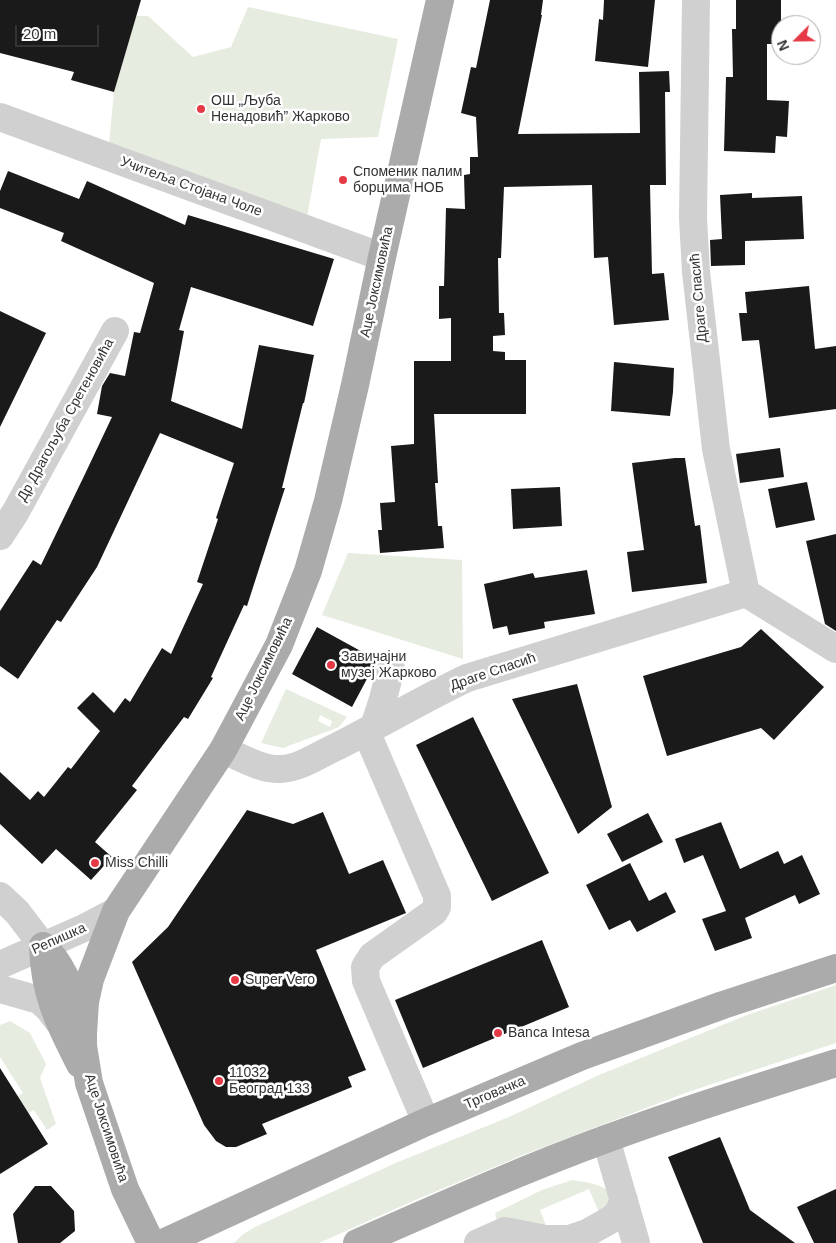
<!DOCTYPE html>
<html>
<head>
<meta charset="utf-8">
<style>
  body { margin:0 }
  #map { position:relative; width:836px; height:1243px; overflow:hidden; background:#fff; font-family:Arial,sans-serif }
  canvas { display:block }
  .north { position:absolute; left:771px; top:15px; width:50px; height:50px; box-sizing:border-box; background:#fff; border:1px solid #adadad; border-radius:50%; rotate:247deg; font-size:14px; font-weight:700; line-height:20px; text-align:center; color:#333 }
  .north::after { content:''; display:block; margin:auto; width:18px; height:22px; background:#e63946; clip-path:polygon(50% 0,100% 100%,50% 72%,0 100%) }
  .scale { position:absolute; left:15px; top:25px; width:84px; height:22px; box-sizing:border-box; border:2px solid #333; border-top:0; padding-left:6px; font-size:15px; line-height:18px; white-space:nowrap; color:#333; -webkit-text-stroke:4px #fff; paint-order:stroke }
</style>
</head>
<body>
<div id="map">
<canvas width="836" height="1243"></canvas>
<div class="north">N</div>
<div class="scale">20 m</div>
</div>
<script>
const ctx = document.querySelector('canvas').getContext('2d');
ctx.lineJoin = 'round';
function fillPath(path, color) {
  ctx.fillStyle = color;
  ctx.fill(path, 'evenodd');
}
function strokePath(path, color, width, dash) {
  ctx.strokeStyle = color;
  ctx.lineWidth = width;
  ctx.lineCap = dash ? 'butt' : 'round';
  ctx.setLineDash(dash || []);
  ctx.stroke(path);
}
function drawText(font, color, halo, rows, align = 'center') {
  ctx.font = font + ' Arial,sans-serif';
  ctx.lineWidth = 5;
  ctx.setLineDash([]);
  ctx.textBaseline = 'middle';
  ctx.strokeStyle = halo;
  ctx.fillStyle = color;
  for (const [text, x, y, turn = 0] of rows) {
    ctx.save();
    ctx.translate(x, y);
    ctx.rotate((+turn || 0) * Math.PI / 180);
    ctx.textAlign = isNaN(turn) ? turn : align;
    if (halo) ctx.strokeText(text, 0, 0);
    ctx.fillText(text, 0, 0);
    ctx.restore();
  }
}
fillPath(new Path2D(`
  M 248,7 L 398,39 L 378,137 L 321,139 L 307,217 L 109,144 L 114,92 L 136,16 L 148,16 L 193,57 L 231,47 Z
  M 348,553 L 462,560 L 463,659 L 322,615 Z
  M 286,689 L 347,717 L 339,727 L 283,748 L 261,743 ZM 320,715 L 332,721 L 330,727 L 318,721 Z
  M 836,985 L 836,1043 L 688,1092 L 523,1155 L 413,1201 L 319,1243 L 234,1243 L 242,1235 L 255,1227 L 398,1162 L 509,1117 L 599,1075 L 747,1015 Z
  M 10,1021 L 30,1033 L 46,1064 L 40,1078 L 56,1124 L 47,1130 L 34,1110 L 22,1117 L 12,1100 L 23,1093 L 0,1057 L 0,1025 Z
  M 572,1180 C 585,1182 597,1183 609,1191 L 611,1206 L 600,1215 L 589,1189 L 540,1210 L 547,1228 L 497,1224 L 495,1213 L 542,1190 Z`), '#e6ecdf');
fillPath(new Path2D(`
  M 0,0 L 141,0 L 114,92 L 71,80 L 74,72 L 0,53 Z
  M 490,0 L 543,0 L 541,15 L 542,15 L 518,134 L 640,133 L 639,72 L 669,71 L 670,92 L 665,92 L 666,185 L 650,185 L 652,274 L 664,273 L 669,320 L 614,325 L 608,257 L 594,258 L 592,185 L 504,187 L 501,258 L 498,258 L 499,313 L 504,313 L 505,335 L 493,336 L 493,351 L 505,352 L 505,360 L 526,360 L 526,414 L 434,414 L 438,483 L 435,483 L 438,526 L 442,526 L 444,548 L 380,553 L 378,530 L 382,530 L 380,503 L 395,502 L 391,446 L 414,444 L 414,361 L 451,361 L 451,318 L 439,319 L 439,286 L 444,286 L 446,208 L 465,209 L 464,175 L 470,174 L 470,157 L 478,157 L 476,117 L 461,113 L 471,67 L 476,68 Z
  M 604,0 L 655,0 L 648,67 L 595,61 L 599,19 L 603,20 Z
  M 736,0 L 781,0 L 781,44 L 767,44 L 767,100 L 789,101 L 787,137 L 776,136 L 775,153 L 724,151 L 726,77 L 733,77 L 732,29 L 736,29 Z
  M 8,171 L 79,199 L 87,181 L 185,225 L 188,215 L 334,259 L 313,326 L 191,287 L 179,330 L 184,331 L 171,401 L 242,429 L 259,345 L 314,355 L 304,403 L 303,403 L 282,488 L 285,488 L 247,606 L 244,605 L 211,677 L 213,678 L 188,719 L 184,717 L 132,786 L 137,790 L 95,842 L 112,857 L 91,880 L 56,849 L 42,864 L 0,824 L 0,772 L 30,800 L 38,791 L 44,797 L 68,767 L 71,769 L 100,731 L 77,708 L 93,692 L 114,713 L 125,698 L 130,702 L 162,648 L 171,654 L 203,584 L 197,582 L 218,519 L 216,518 L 234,463 L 160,433 L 97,567 L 61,622 L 57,620 L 18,679 L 0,666 L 0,611 L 33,560 L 41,565 L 85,474 L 112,417 L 97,414 L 102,386 L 110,373 L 125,376 L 134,332 L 140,333 L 154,283 L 61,241 L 64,233 L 0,208 L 0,191 Z
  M 752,193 L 752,198 L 802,196 L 804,239 L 745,241 L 745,265 L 711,266 L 710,240 L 722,239 L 720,195 Z
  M 809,286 L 815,349 L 836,346 L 836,409 L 769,418 L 759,340 L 742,341 L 739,313 L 747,313 L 745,292 Z
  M 0,311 L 46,333 L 0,427 Z
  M 614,362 L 674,368 L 673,392 L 670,416 L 611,411 Z
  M 780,448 L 784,477 L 740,483 L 736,454 Z
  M 675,458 L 685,458 L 695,526 L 700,525 L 707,583 L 632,592 L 627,552 L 644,550 L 632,463 Z
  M 807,482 L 815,520 L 776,528 L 768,489 Z
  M 560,487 L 562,526 L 513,529 L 511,489 Z
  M 836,534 L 836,631 L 825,624 L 806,541 Z
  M 587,570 L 595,614 L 544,622 L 545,628 L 509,635 L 507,626 L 493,629 L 484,584 L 533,573 L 535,578 Z
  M 317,627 L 377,660 L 352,707 L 292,674 Z
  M 761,629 L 824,687 L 774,740 L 761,728 L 667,756 L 643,676 L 741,647 Z
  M 577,684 L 612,807 L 578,834 L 512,699 Z
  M 473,717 L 549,873 L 492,901 L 416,745 Z
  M 247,810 L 293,824 L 323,812 L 349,874 L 383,860 L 406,913 L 316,950 L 366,1070 L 348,1077 L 352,1087 L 262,1124 L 267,1134 L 236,1147 L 226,1147 L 216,1141 L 204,1125 L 132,962 L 168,927 Z
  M 648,813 L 663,842 L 622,862 L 607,834 Z
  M 721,822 L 740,869 L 778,851 L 784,864 L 802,855 L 820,894 L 799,904 L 795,895 L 745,918 L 752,938 L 715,951 L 702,919 L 726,911 L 703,855 L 684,863 L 675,839 Z
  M 630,863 L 649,901 L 666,892 L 676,912 L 637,932 L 630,920 L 609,930 L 586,885 Z
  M 542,940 L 569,1007 L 423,1068 L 395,1000 Z
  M 0,1068 L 48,1144 L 0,1174 Z
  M 720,1137 L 750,1210 L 795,1243 L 703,1243 L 668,1157 Z
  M 35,1186 L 51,1186 L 74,1211 L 75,1231 L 60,1243 L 18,1243 L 13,1214 Z
  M 836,1189 L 836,1243 L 814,1243 L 797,1207 Z`), '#1a1a1a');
strokePath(new Path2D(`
  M 696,0 L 693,218 L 696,272 L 716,449 L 746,593 L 836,649
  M 0,117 L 382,257
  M 0,536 L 15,513 L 115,331
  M 374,727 L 383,699 L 391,668
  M 366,731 L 437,896 L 437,907 L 434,912 L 372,956 L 365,967 L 366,981 L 426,1122
  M 223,750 C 241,757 261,770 281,769 C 301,768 320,754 338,746 C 381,724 423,699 467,678 L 746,593
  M 0,896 L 17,912 L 43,946
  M 0,965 L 84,928 L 116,911
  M 0,989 L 39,1000 L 48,1008 L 58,1021
  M 606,1139 L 636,1243
  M 478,1243 L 505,1231 L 545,1239 L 569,1239 L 587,1233 L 612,1219 L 618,1213 L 624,1200`), '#d0d0d0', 28);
strokePath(new Path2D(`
  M 43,946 C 44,993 59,1023 80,1064
  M 43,946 C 64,966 72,993 82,1019
  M 151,1243 L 125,1189 L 89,1083 L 83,1046 L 83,1033 L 85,1002 L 90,979 L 116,911 L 223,750 L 279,645 L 308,571 L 328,501 L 355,385 L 382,257 L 440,0
  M 163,1243 L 426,1122 L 582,1056 L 723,1005 L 836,968
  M 357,1243 C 439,1207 521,1170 606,1139 C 681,1111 759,1087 836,1063`), '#ababab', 28);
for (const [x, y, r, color] of [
  [201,109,5,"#e63946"],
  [343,180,5,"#e63946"],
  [331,665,5,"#e63946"],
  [95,863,5,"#e63946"],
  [235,980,5,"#e63946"],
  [498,1033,5,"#e63946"],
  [219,1081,5,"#e63946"]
]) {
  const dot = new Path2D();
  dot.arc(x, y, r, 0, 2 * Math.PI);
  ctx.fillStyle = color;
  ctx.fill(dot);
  strokePath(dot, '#fff', 2);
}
drawText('14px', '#333', '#fff', [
  ["ОШ „Љуба",211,101],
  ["Ненадовић” Жарково",211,117],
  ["Споменик палим",353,172],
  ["борцима НОБ",353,188],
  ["Завичајни",341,657],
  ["музеј Жарково",341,673],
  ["Miss Chilli",105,863],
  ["Super Vero",245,980],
  ["Banca Intesa",508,1033],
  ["11032",229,1073],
  ["Београд 133",229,1089]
], 'left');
drawText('14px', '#333', '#fff', [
  ["Учитеља Стојана Чоле",191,187,20],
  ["Аце Јоксимовића",377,282,-78],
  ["Драге Спасић",699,298,-95],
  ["Др Драгољуба Сретеновића",66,420,-61],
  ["Аце Јоксимовића",264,669,-64],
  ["Драге Спасић",493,672,-19],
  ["Репишка",59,939,-24],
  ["Трговачка",495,1093,-23],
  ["Аце Јоксимовића",106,1128,72]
]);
</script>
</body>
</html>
